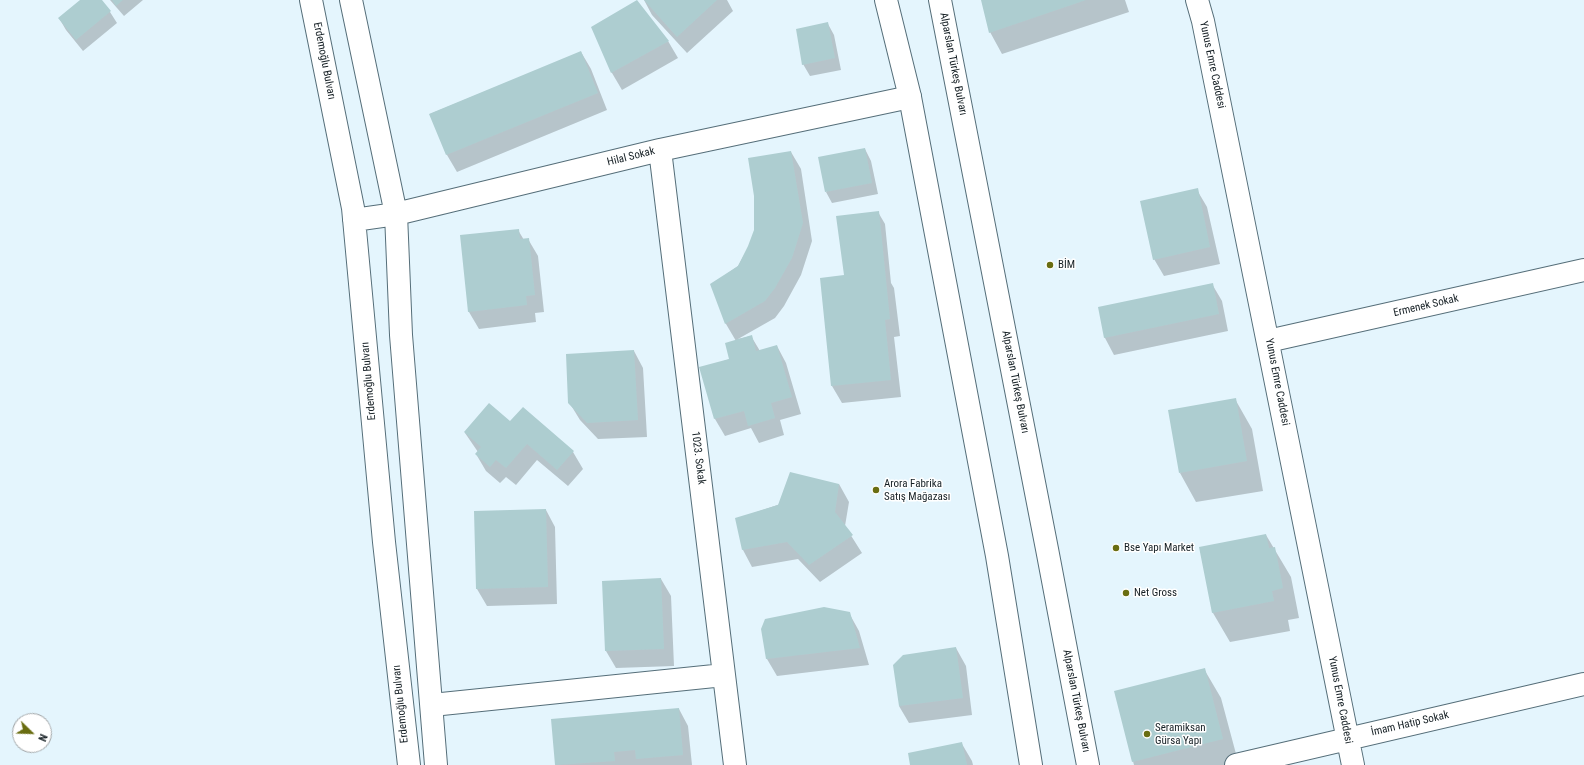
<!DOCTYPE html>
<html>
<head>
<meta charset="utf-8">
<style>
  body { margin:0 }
  #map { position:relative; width:1584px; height:765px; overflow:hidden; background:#e4f5fd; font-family:"Roboto Condensed",sans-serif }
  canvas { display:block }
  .north { position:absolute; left:12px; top:713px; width:40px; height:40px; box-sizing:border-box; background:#fff; border:1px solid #a1a5a7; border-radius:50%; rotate:113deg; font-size:11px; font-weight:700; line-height:16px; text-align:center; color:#151f24 }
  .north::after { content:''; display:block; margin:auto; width:14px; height:18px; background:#696d11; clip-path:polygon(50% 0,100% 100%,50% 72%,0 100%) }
</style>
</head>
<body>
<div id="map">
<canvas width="1584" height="765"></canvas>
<div class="north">N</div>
</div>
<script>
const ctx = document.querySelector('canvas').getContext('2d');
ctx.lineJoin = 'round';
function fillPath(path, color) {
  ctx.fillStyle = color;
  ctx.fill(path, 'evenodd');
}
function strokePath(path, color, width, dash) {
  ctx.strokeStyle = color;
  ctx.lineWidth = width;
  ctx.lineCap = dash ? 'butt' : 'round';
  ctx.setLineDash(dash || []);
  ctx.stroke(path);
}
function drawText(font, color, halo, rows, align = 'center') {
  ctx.font = font + ' "Roboto Condensed",sans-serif';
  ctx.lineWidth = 3;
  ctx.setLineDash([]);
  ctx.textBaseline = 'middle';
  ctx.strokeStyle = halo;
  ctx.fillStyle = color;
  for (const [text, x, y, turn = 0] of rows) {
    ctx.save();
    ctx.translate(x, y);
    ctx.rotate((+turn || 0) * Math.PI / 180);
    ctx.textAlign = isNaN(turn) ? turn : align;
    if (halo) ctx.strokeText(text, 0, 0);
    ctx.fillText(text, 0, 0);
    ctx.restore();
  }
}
fillPath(new Path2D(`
  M 82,0 L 101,0 L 110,12 L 117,23 L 83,51 L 66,30 L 59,18 Z
  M 110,0 L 143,0 L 124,16 Z
  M 644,0 L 727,0 L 733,11 L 687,53 L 652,15 Z
  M 982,0 L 1125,0 L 1129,12 L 1002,54 L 990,32 Z
  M 828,24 L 834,35 L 841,70 L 810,76 L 803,64 Z
  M 592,27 L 668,41 L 678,58 L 622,90 L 612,73 Z
  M 581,52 L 591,69 L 607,110 L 457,172 L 447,155 L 430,114 Z
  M 865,149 L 871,161 L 878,194 L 832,203 L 826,192 Z
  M 791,152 L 801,169 L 812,241 L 801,275 L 784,306 L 775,318 L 738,339 L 751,336 L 760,351 L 777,346 L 786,363 L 801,414 L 780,420 L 784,435 L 759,443 L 751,428 L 725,436 L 715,419 L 701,368 L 730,359 L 736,341 L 726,324 L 711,285 L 738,266 L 749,246 Z
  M 1197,190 L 1207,207 L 1220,264 L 1164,276 L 1154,259 Z
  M 878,212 L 885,224 L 891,283 L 894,288 L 900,336 L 894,337 L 901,397 L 842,403 L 832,386 L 821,279 L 845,276 Z
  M 518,230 L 524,240 L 528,239 L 538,256 L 544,312 L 535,313 L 536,322 L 479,329 L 469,312 L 461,236 Z
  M 1212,284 L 1222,301 L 1228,331 L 1114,355 L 1105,338 L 1099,308 Z
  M 634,351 L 643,368 L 647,437 L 598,439 L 580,420 L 569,402 Z
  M 1235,399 L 1252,429 L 1263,491 L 1196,502 L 1180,473 Z
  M 510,422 L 573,452 L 583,469 L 568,486 L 537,460 L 516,485 L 506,477 L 500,483 L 486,471 L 476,454 L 478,452 L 465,433 Z
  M 839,484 L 849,502 L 845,526 L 862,553 L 820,582 L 798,559 L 752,567 L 743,550 L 736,519 Z
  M 546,510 L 555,527 L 557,604 L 487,606 L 477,589 Z
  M 1266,535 L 1291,577 L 1299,618 L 1288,620 L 1290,631 L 1230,642 L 1213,613 L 1201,548 Z
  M 661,579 L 671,596 L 674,666 L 616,668 L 606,651 L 603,582 Z
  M 849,613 L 859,631 L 869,665 L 777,676 L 767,659 L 762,629 Z
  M 956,648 L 966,666 L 972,715 L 909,723 L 899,706 Z
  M 1204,669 L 1221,698 L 1239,765 L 1134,765 L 1115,692 Z
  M 679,709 L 688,726 L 692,765 L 556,765 L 552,720 Z
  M 962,744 L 972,761 L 973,765 L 911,765 Z`), '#0003');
fillPath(new Path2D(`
  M 80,0 L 102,0 L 111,11 L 76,40 L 58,18 Z
  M 112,0 L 123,0 L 116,6 Z
  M 637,0 L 669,41 L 611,73 L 591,27 Z
  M 644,0 L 717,0 L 677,37 Z
  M 981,0 L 1086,0 L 989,33 Z
  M 828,22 L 835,58 L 802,65 L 796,29 Z
  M 581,51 L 598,93 L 446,155 L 429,114 Z
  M 865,148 L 872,183 L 825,192 L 818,157 Z
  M 791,151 L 803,223 L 792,258 L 775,288 L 765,301 L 725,324 L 710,284 L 738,266 L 748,246 L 754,230 L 754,196 L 748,158 Z
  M 1198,188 L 1210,247 L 1153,260 L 1140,201 Z
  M 879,211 L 890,319 L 885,320 L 891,380 L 831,386 L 820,278 L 844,275 L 836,216 Z
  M 519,229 L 520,239 L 529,238 L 535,295 L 526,296 L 527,305 L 468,312 L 460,235 Z
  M 1213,283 L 1219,314 L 1104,338 L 1098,307 Z
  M 752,335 L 756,351 L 777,345 L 792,397 L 771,403 L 775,418 L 748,426 L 744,411 L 714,419 L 699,367 L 729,359 L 725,343 Z
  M 634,350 L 638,420 L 587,423 L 568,403 L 566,354 Z
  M 1236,398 L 1247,461 L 1179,473 L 1168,410 Z
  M 489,403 L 510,421 L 523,407 L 574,451 L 557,470 L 527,444 L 506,468 L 496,460 L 490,467 L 475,454 L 481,447 L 464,432 Z
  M 790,472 L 839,484 L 835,512 L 853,535 L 809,565 L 787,542 L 742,550 L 735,518 L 778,505 Z
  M 546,509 L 548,587 L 476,589 L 474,511 Z
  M 1266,534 L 1269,548 L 1275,547 L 1283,588 L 1272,591 L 1274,601 L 1212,613 L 1199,547 Z
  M 661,578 L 664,649 L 605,651 L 602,581 Z
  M 824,607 L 850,612 L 860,648 L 766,659 L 761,629 L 765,619 Z
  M 956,647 L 963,698 L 899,706 L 893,665 L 903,655 Z
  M 1205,668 L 1223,739 L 1132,762 L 1114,691 Z
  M 679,708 L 683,755 L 636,759 L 635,750 L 614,752 L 615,761 L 555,765 L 551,719 Z
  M 962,742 L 967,765 L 910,765 L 908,753 Z`), '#adcdd0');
const minor = new Path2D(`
  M 311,0 L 353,208 L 384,542 L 409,765
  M 351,0 L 396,214 L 401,335 L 436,765
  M 1197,0 L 1203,21 L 1353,765
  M 660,150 L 735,765
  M 354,220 L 396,214 L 660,150 L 910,97
  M 1268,341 L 1584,270
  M 432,705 L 724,675
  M 1236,765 L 1584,684`);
const highway = new Path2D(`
  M 886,0 L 910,97 L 997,556 L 1031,765
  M 940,0 L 1047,549 L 1088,765`);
strokePath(minor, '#556e79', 24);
strokePath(highway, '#556e79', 24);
strokePath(minor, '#fff', 22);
strokePath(highway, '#fff', 22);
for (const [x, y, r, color] of [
  [1050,265,4,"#696d11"],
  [876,490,4,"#696d11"],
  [1116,548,4,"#696d11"],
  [1126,593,4,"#696d11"],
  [1147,734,4,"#696d11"]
]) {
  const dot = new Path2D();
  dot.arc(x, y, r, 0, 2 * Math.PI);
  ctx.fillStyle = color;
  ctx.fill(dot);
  strokePath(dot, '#fff', 1.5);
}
drawText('11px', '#151f24', '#fff', [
  ["Erdemoğlu Bulvarı",324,61,79],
  ["Alparslan Türkeş Bulvarı",953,64,79],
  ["Yunus Emre Caddesi",1212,65,78],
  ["Hilal Sokak",631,157,-14],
  ["Ermenek Sokak",1426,306,-13],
  ["Erdemoğlu Bulvarı",369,381,-95],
  ["Alparslan Türkeş Bulvarı",1015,382,79],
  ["Yunus Emre Caddesi",1277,382,79],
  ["1023. Sokak",698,458,83],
  ["Yunus Emre Caddesi",1340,700,79],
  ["Alparslan Türkeş Bulvarı",1076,701,79],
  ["Erdemoğlu Bulvarı",401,704,-96],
  ["İmam Hatip Sokak",1410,724,-13]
]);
drawText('11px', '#151f24', '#fff', [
  ["BİM",1058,265],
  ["Arora Fabrika",884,484],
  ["Satış Mağazası",884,497],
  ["Bse Yapı Market",1124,548],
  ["Net Gross",1134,593],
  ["Seramiksan",1155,728],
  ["Gürsa Yapı",1155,741]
], 'left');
</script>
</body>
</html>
